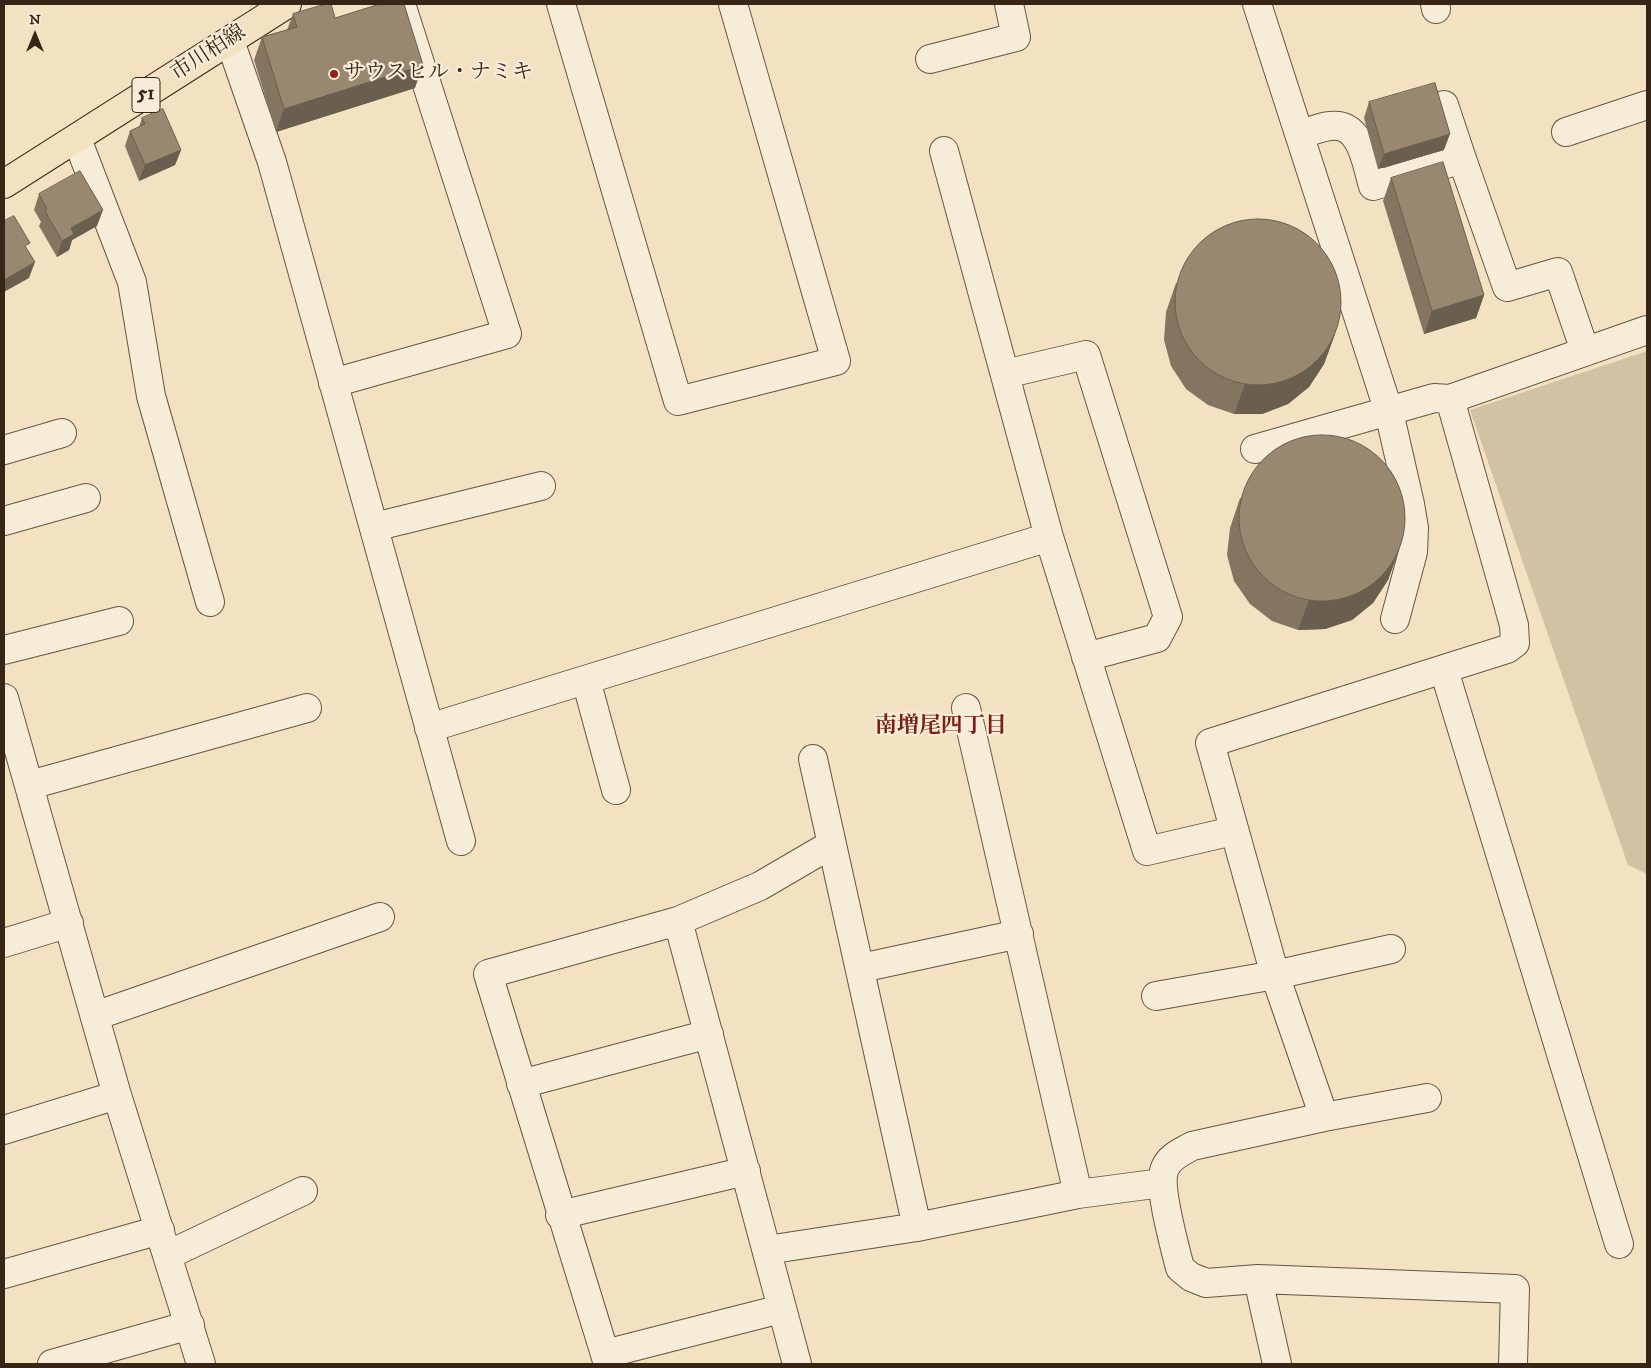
<!DOCTYPE html>
<html>
<head>
<meta charset="utf-8">
<style>
  body { margin:0 }
  #map { position:relative; width:1651px; height:1368px; overflow:hidden; background:#f2e2c1; font-family:"IM FELL DW Pica",serif }
  canvas { display:block }
  .frame { position:absolute; inset:0; border:5px solid #372616; pointer-events:none }
  .north { position:absolute; left:10px; top:10px; width:50px; height:50px; -webkit-text-stroke:4px #f7ecd7; paint-order:stroke; rotate:0deg; font-size:14px; font-weight:700; line-height:20px; text-align:center; color:#372616 }
  .north::after { content:''; display:block; margin:auto; width:18px; height:22px; background:#372616; clip-path:polygon(50% 0,100% 100%,50% 72%,0 100%) }
</style>
</head>
<body>
<div id="map">
<canvas width="1651" height="1368"></canvas>
<div class="frame"></div>
<div class="north">N</div>
</div>
<script>
const ctx = document.querySelector('canvas').getContext('2d');
ctx.lineJoin = 'round';
function fillPath(path, color) {
  ctx.fillStyle = color;
  ctx.fill(path, 'evenodd');
}
function strokePath(path, color, width, dash) {
  ctx.strokeStyle = color;
  ctx.lineWidth = width;
  ctx.lineCap = dash ? 'butt' : 'round';
  ctx.setLineDash(dash || []);
  ctx.stroke(path);
}
function drawText(font, color, halo, rows, align = 'center') {
  ctx.font = font + ' "IM FELL DW Pica","Noto Serif JP",serif';
  ctx.lineWidth = 4.5;
  ctx.setLineDash([]);
  ctx.textBaseline = 'middle';
  ctx.strokeStyle = halo;
  ctx.fillStyle = color;
  for (const [text, x, y, turn = 0] of rows) {
    ctx.save();
    ctx.translate(x, y);
    ctx.rotate((+turn || 0) * Math.PI / 180);
    ctx.textAlign = isNaN(turn) ? turn : align;
    if (halo) ctx.strokeText(text, 0, 0);
    ctx.fillText(text, 0, 0);
    ctx.restore();
  }
}
fillPath(new Path2D(`
  M 1647,351 L 1647,874 L 1628,865 L 1470,410 Z`), '#d2c2a4');
const minor = new Path2D(`
  M 561,4 L 678,401 L 836,361 L 733,4
  M 1257,4 L 1389,412 L 1410,504 L 1414,528 L 1413,552 L 1395,619
  M 1435,4 L 1436,9
  M 230,41 L 272,162 L 461,841
  M 930,59 L 1016,37 L 1009,4
  M 1444,105 L 1462,159
  M 1566,132 L 1647,105
  M 1300,134 C 1310,132 1320,127 1330,126 C 1362,122 1366,163 1373,186 L 1462,159 L 1507,287 L 1558,272 L 1585,351
  M 77,139 L 132,282 L 151,396 L 210,602
  M 944,151 L 1049,537 L 1147,851 L 1233,831
  M 1005,374 L 1086,355 L 1168,617 L 1157,638 L 1086,657
  M 333,383 L 507,334 L 401,4
  M 1255,449 L 1434,398 L 1450,399 L 1647,330
  M 4,450 L 62,433
  M 4,521 L 86,498
  M 374,527 L 541,486
  M 4,650 L 119,621
  M 1444,670 L 1619,1244
  M 586,680 L 616,790
  M 4,698 L 117,1095 L 201,1364
  M 966,708 L 1078,1194
  M 429,728 L 1049,537
  M 813,759 L 917,1227
  M 30,785 L 307,708
  M 678,921 L 797,1364
  M 4,943 L 69,923
  M 861,968 L 1019,934
  M 1156,996 L 1275,975 L 1391,949
  M 95,1016 L 380,917
  M 521,1084 L 709,1034
  M 1427,1098 L 1324,1117 L 1192,1146 C 1182,1152 1170,1156 1165,1168 C 1157,1185 1175,1247 1180,1268 L 1191,1277 L 1206,1283 L 1258,1279 L 1515,1289 L 1513,1364
  M 1324,1117 L 1275,975 L 1210,743 L 1507,649 L 1515,643 L 1514,625 L 1450,399
  M 4,1130 L 117,1095
  M 560,1215 L 746,1171
  M 767,1250 L 917,1227 L 1078,1194 L 1162,1183
  M 168,1255 L 303,1191
  M 4,1274 L 160,1230
  M 1258,1279 L 1277,1364
  M 605,1354 L 781,1309
  M 52,1364 L 190,1325
  M 608,1364 L 488,974 L 678,921 L 760,886 L 832,844`);
const major = new Path2D(`
  M 4,184 L 287,4`);
strokePath(minor, '#665541', 30);
strokePath(major, '#372616', 30);
strokePath(minor, '#f7ecd7', 28);
strokePath(major, '#f2e2c1', 28);
fillPath(new Path2D(`
  M 293,14 L 335,18 L 415,88 L 276,132 L 254,60 L 262,37 L 287,30 Z
  M 1369,102 L 1444,150 L 1378,169 L 1364,118 Z
  M 142,118 L 181,150 L 175,165 L 139,181 L 125,146 L 130,131 L 139,127 Z
  M 1391,178 L 1484,295 L 1476,318 L 1424,334 L 1383,201 Z
  M 39,194 L 97,226 L 72,240 L 69,250 L 57,257 L 39,226 L 41,222 L 34,210 Z
  M 1176,283 L 1335,334 L 1324,364 L 1309,387 L 1288,404 L 1262,414 L 1234,414 L 1208,405 L 1186,389 L 1171,366 L 1164,340 L 1166,312 Z
  M 1240,498 L 1399,550 L 1388,580 L 1373,603 L 1352,620 L 1325,629 L 1298,630 L 1272,621 L 1250,604 L 1234,581 L 1227,555 L 1230,528 Z`), '#83755f');
fillPath(new Path2D(`
  M 423,65 L 415,88 L 276,132 L 284,109 Z
  M 1450,134 L 1444,150 L 1378,169 L 1384,154 Z
  M 181,150 L 175,165 L 139,181 L 145,165 Z
  M 103,210 L 97,226 L 72,240 L 69,250 L 57,257 L 62,241 L 71,228 Z
  M 35,262 L 29,278 L 4,292 L 4,280 Z
  M 1484,295 L 1476,318 L 1424,334 L 1432,311 Z
  M 1335,334 L 1324,364 L 1309,387 L 1288,404 L 1262,414 L 1234,414 L 1245,384 Z
  M 1399,550 L 1388,580 L 1373,603 L 1352,620 L 1325,629 L 1298,630 L 1309,600 Z`), '#6a5f4e');
const building = new Path2D(`
  M 326,4 L 331,4 L 335,18 L 380,4 L 404,4 L 423,65 L 284,109 L 262,37 L 297,27 L 293,14 Z
  M 1435,83 L 1450,134 L 1384,154 L 1369,102 Z
  M 163,109 L 181,150 L 145,165 L 130,131 L 145,124 L 142,118 Z
  M 1443,162 L 1484,295 L 1432,311 L 1391,178 Z
  M 80,171 L 103,210 L 71,228 L 74,234 L 62,241 L 45,211 L 47,209 L 39,194 Z
  M 14,216 L 30,243 L 25,246 L 35,262 L 4,280 L 4,221 Z
  M1175 302a83 83 0 1 1 166 0a83 83 0 1 1-166 0Z
  M1239 518a83 83 0 1 1 166 0a83 83 0 1 1-166 0Z`);
fillPath(building, '#98886f');
strokePath(building, '#6a5f4e', 1);
for (const [x, y, r, color] of [
  [334,74,5,"#8f2418"]
]) {
  const dot = new Path2D();
  dot.arc(x, y, r, 0, 2 * Math.PI);
  ctx.fillStyle = color;
  ctx.fill(dot);
  strokePath(dot, '#f7ecd7', 2);
}
for (const [x, y, w] of [
  [146,95,28]
]) {
  const box = new Path2D();
  box.roundRect(x - w / 2, y - 17.5, w, 35, 4);
  ctx.fillStyle = '#f7ecd7';
  ctx.fill(box);
  strokePath(box, '#372616', 1);
}
drawText('bold 20px', '#372616', null, [
  ["51",146,95]
]);
drawText('21px', '#372616', '#f7ecd7', [
  ["市川柏線",209,54,-33]
]);
drawText('21px', '#372616', '#f7ecd7', [
  ["サウスヒル・ナミキ",344,74]
], 'left');
drawText('bold 22px', '#7a1f14', '#f7ecd7', [
  ["南増尾四丁目",941,727]
]);
</script>
</body>
</html>
